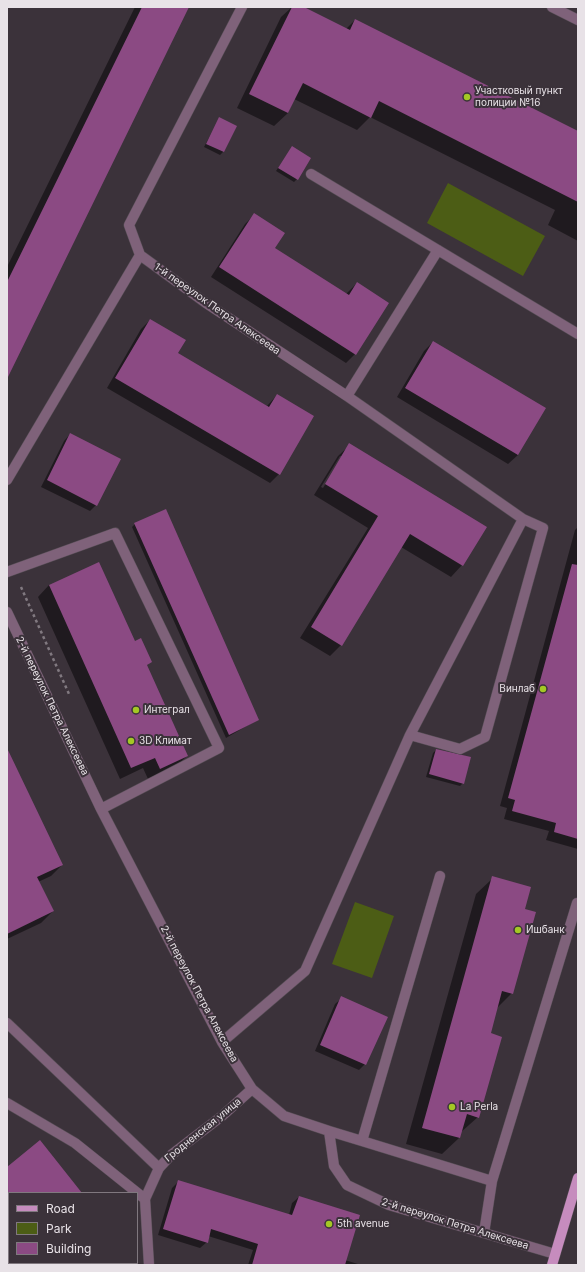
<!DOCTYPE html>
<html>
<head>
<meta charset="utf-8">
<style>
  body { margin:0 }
  #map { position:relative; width:585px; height:1272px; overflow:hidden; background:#3b323a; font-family:Inter,sans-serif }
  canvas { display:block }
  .frame { position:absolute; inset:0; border:8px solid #e8e2e7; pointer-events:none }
  .legend { position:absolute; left:8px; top:1192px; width:130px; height:72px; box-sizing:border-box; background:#3b323a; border:1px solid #80787f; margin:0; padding:5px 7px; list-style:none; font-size:12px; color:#e8e2e7 }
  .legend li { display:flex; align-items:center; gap:8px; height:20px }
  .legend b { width:20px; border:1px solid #80787f }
</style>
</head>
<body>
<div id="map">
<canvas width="585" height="1272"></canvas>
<div class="frame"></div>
<ul class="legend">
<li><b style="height:5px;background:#c68cbe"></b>Road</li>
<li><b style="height:11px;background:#4c5d15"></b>Park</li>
<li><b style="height:11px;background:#8b4a83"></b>Building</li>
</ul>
</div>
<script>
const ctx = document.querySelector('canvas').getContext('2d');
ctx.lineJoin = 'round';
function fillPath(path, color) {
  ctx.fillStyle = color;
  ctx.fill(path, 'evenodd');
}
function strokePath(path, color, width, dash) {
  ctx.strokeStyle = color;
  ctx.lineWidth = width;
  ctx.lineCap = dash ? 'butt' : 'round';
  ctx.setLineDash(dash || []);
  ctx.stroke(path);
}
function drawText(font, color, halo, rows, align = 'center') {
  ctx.font = font + ' Inter,sans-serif';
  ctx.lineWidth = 4;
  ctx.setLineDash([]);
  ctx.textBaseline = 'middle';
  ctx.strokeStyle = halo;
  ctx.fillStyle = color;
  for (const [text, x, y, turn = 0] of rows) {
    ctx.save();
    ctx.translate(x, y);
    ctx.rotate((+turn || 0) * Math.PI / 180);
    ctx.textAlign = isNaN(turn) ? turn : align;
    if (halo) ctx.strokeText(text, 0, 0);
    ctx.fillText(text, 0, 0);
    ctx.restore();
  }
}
fillPath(new Path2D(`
  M 448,183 L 545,236 L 523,276 L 427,223 Z
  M 355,902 L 394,916 L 372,978 L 332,964 Z`), '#4c5d15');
fillPath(new Path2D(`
  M 135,7 L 188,7 L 7,376 L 7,267 Z
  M 292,7 L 301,7 L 346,29 L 355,20 L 578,132 L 578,241 L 548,225 L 555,210 L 370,117 L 357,130 L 294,99 L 288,113 L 274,126 L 237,108 L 281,17 Z
  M 219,119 L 223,152 L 220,155 L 204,147 Z
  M 292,147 L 297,179 L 294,182 L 276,171 Z
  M 254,215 L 274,248 L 346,294 L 357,283 L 355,354 L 346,363 L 211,277 L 245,224 Z
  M 150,320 L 177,354 L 267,406 L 277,395 L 279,474 L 270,483 L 107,388 L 141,329 Z
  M 433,342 L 518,455 L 508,464 L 397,397 L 424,351 Z
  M 70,434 L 96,505 L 90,511 L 41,487 L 64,441 Z
  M 350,445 L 462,565 L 451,577 L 401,547 L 341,645 L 330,656 L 300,638 L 368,528 L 314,495 L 338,456 ZM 340,456 L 343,456 L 323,488 L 321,487 Z
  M 135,524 L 257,720 L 226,738 L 132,527 Z
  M 578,527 L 578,849 L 546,840 L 549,831 L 504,819 L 507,808 L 500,806 L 575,530 Z
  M 49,585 L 134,642 L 150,662 L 146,666 L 187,756 L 175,767 L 148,779 L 143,768 L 120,779 L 38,597 Z
  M 7,750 L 62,865 L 51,876 L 38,882 L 53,911 L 41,923 L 7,939 Z
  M 436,750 L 463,783 L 460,786 L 426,777 L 433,753 Z
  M 493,878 L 523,910 L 512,993 L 496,1009 L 490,1034 L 478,1117 L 460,1133 L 459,1138 L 442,1154 L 406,1144 L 476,894 Z
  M 342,998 L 365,1064 L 359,1070 L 315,1051 L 335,1004 Z
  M 7,1168 L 81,1193 L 9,1193 L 9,1235 L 7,1232 Z
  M 178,1182 L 289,1215 L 292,1203 L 299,1197 L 345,1260 L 361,1265 L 248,1265 L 253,1250 L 208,1236 L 207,1242 L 200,1248 L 158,1235 L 172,1188 Z
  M 32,1263 L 68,1263 L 66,1265 L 33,1265 Z`), '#0007');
fillPath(new Path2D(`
  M 142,7 L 189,7 L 7,379 L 7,282 Z
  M 292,7 L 304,7 L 350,30 L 355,19 L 578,131 L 578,202 L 379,101 L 371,118 L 303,83 L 288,113 L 249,94 Z
  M 219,117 L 237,126 L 224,152 L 206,144 Z
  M 292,146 L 311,158 L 298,180 L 278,168 Z
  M 254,213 L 285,233 L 275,248 L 349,295 L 357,282 L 389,303 L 356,355 L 219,267 Z
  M 150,319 L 186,340 L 178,353 L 269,407 L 277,394 L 314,416 L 280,475 L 115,378 Z
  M 433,341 L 546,408 L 518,455 L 405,388 Z
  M 70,433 L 121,459 L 97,506 L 47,480 Z
  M 349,443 L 487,527 L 463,566 L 410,534 L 342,646 L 311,627 L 378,516 L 325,484 Z
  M 166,509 L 259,720 L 229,735 L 134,523 Z
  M 99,562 L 135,641 L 141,638 L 152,662 L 147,665 L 188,756 L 160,769 L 155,758 L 131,768 L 49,585 Z
  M 572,564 L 578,565 L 578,839 L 554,832 L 556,823 L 512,811 L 515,800 L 508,798 Z
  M 7,748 L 63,865 L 37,877 L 54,911 L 7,934 Z
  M 436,749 L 471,757 L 464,784 L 429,774 Z
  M 492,876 L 531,887 L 525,909 L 536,912 L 513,994 L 502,991 L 491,1033 L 502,1037 L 479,1118 L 467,1114 L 460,1138 L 422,1128 Z
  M 341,996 L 388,1017 L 366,1065 L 320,1045 Z
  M 40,1140 L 82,1193 L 7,1193 L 7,1167 Z
  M 178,1180 L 292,1215 L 299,1196 L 360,1215 L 345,1265 L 252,1265 L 258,1244 L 211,1229 L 208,1243 L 163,1229 Z`), '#8b4a83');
const minor = new Path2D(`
  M 242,7 L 129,225 L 140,255 L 206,303 L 347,396 L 523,519
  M 552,7 L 578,20
  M 311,174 L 578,334
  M 347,396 L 438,250
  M 7,480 L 140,255
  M 7,572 L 115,533 L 219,748 L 101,809
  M 7,612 L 101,809 L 222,1042 L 252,1089 L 284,1116 L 329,1131 L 334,1166 L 347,1185 L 389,1205 L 555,1254
  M 7,1023 L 159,1168
  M 222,1042 L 305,971 L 410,735 L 460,749 L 485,737 L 543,528 L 523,519 L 410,735
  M 7,1103 L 75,1143 L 145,1199
  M 329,1131 L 362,1141 L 440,876
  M 362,1141 L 492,1181
  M 484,1233 L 492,1181 L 577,903
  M 149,1265 L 145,1199 L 159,1168 L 171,1155 L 222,1116 L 252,1089`);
const major = new Path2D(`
  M 552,1265 L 578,1178`);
strokePath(minor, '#574e56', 11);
strokePath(major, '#574e56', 11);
strokePath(new Path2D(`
  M 21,587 L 69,694`), '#817980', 2.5, [3, 3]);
strokePath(minor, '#7f627a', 10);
strokePath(major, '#c68cbe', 10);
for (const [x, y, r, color] of [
  [467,97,4,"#a4c824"],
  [543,689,4,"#a4c824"],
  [136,710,4,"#a4c824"],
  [131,741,4,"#a4c824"],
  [518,930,4,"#a4c824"],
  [452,1107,4,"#a4c824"],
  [329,1224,4,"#a4c824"]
]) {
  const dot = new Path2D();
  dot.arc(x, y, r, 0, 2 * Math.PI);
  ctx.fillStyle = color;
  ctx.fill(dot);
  strokePath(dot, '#3b323a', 1.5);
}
drawText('10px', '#e8e2e7', '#3b323a', [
  ["Участковый пункт",475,91],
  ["полиции №16",475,103],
  ["Винлаб",535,689,"right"],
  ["Интеграл",144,710],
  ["3D Климат",139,741],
  ["Ишбанк",526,930],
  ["La Perla",460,1107],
  ["5th avenue",337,1224]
], 'left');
drawText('10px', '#e8e2e7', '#3b323a', [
  ["1-й переулок Петра Алексеева",217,309,35],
  ["2-й переулок Петра Алексеева",52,706,64],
  ["2-й переулок Петра Алексеева",199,994,62],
  ["Гродненская улица",203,1130,-39],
  ["2-й переулок Петра Алексеева",455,1224,17]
]);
</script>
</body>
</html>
